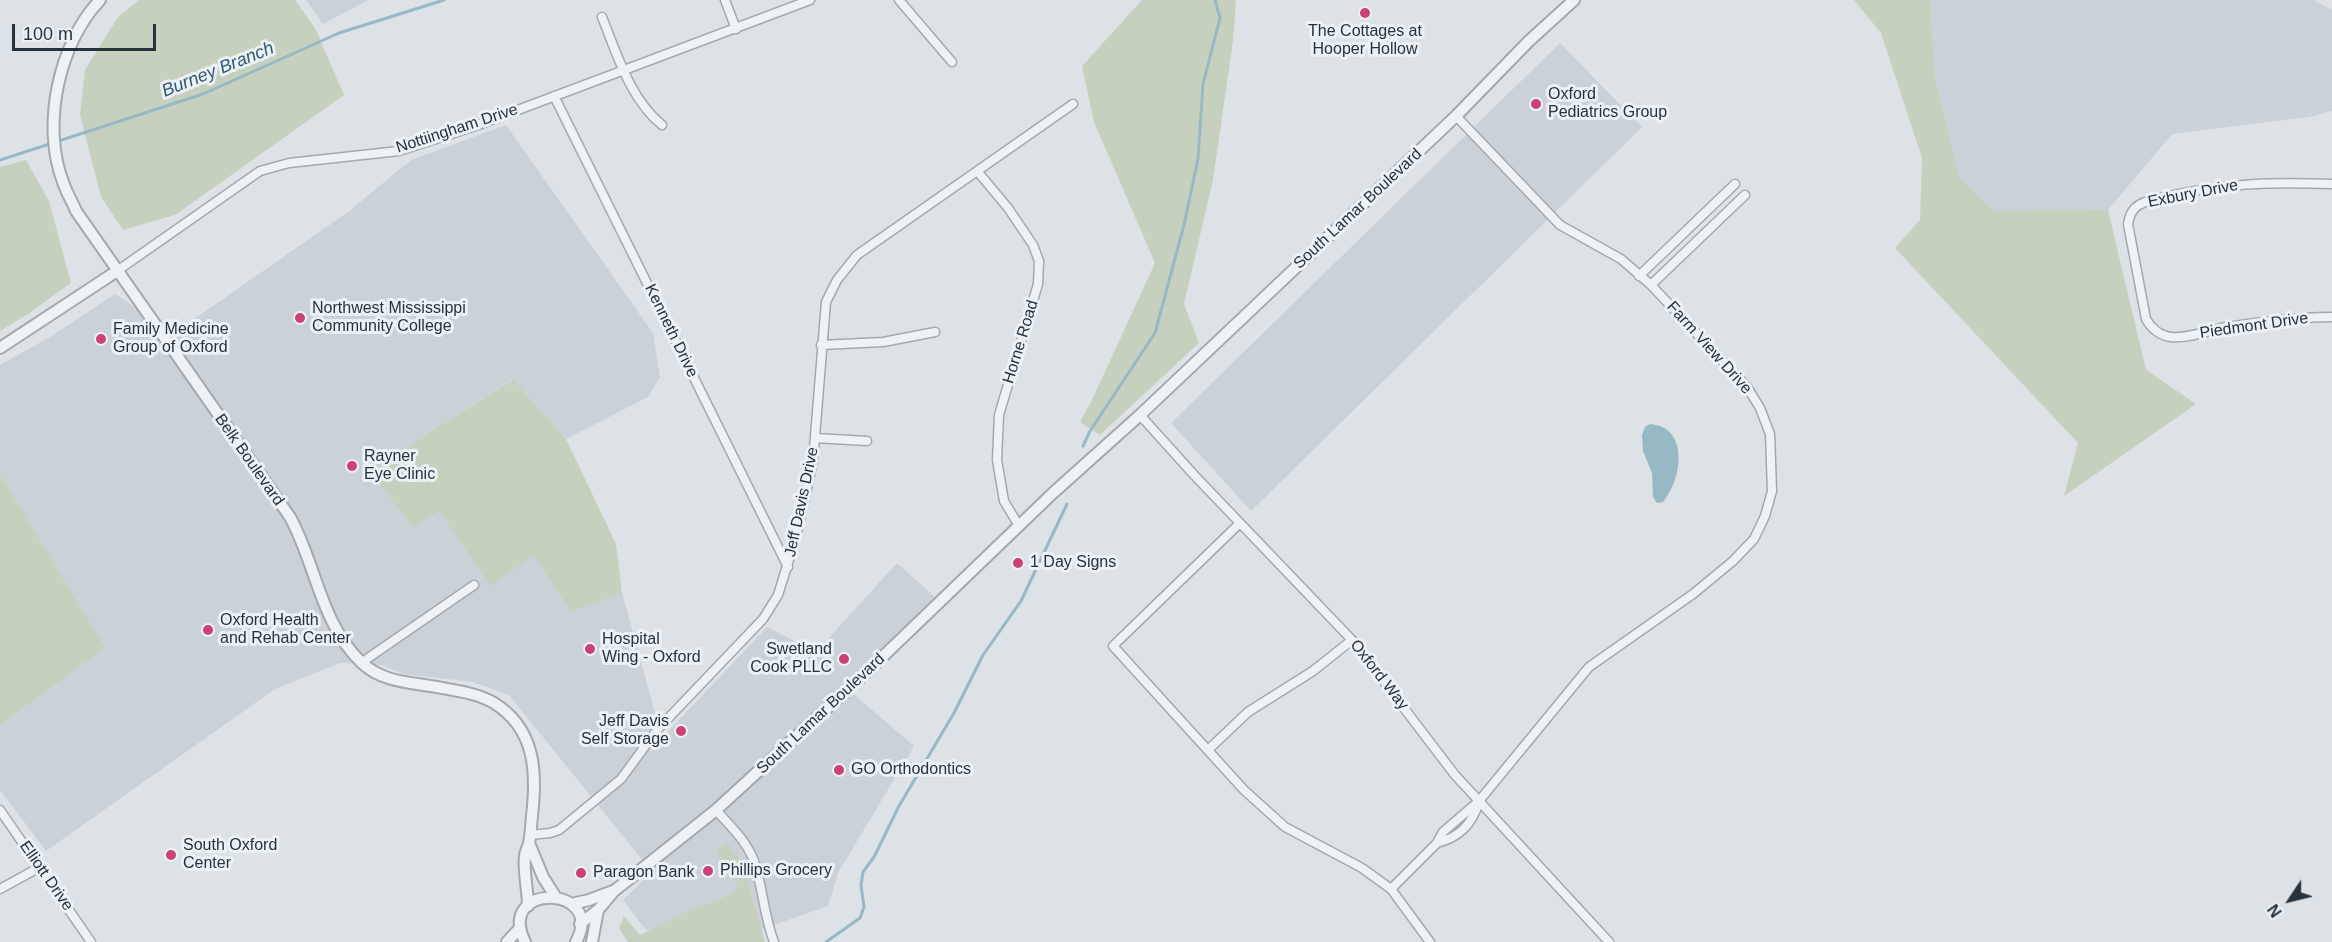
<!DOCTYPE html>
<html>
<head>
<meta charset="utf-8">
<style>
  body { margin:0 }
  #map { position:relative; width:2332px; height:942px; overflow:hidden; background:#dce2e6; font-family:Arial,sans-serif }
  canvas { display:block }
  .north { position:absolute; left:2260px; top:870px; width:60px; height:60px; -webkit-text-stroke:4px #ebf1f4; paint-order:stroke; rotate:235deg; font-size:16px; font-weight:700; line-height:24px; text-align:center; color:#26333c }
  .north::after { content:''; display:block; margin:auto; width:21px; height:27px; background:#26333c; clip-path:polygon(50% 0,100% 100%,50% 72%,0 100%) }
  .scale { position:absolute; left:12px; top:24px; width:144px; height:27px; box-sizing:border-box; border:3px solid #26333c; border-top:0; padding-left:8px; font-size:18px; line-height:21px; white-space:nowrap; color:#26333c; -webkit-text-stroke:4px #ebf1f4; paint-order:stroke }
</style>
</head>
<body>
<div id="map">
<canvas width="2332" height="942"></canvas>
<div class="north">N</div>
<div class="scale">100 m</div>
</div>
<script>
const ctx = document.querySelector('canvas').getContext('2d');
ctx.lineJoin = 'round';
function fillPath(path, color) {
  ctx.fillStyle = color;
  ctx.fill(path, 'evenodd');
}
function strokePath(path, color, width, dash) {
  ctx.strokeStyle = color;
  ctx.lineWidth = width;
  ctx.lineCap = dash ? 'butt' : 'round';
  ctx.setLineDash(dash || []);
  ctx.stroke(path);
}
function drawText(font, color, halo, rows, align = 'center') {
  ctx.font = font + ' Arial,sans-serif';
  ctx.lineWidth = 6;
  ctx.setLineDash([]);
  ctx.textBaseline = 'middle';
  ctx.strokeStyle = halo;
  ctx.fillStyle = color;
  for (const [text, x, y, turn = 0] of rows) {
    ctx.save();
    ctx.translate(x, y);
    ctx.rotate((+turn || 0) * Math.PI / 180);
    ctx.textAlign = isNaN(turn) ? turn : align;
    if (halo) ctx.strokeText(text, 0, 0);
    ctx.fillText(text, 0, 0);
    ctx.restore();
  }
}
fillPath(new Path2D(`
  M 306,0 L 368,0 L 323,24 Z
  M 1930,0 L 2313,0 L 2332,10 L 2332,111 L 2309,117 L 2172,134 L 2108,210 L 1993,211 L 1959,177 L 1935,79 Z
  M 1560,43 L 1642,127 L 1251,511 L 1171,423 Z
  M 506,125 L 653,333 L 660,377 L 648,397 L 566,439 L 512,380 L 434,429 L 372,473 L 439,511 L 491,585 L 534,554 L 571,612 L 622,593 L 662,738 L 767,627 L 816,652 L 897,563 L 935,597 L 843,685 L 914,746 L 839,871 L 828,906 L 751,933 L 646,930 L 623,900 L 652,872 L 509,695 L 473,682 L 403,674 L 382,665 L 340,663 L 275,689 L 46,851 L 0,790 L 0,725 L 104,648 L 0,474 L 0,365 L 50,337 L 115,294 L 174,333 L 348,212 L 411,160 Z`), '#cad2d8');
fillPath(new Path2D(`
  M 139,0 L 295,0 L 315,28 L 344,95 L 175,215 L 123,230 L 101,197 L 80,115 L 85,70 L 118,17 Z
  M 1142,0 L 1236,0 L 1233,41 L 1213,180 L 1184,304 L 1199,343 L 1100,435 L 1080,422 L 1092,400 L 1155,263 L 1094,122 L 1082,66 Z
  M 1854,0 L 1930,0 L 1935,79 L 1959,177 L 1993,211 L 2108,210 L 2146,370 L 2196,404 L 2064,496 L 2078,443 L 1895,248 L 1920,220 L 1922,158 L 1881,33 Z
  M 26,160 L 49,201 L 71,283 L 28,314 L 0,331 L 0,167 Z
  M 513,380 L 566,439 L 616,544 L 622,593 L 571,612 L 534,555 L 491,586 L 439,511 L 413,527 L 372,473 L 434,429 Z
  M 0,474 L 105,648 L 0,725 Z
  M 726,842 L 743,865 L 765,942 L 628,942 L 619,928 L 624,916 L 640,935 L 687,911 L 719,900 L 739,888 L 717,850 Z`), '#c6d0be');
fillPath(new Path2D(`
  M 1650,424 C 1690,427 1682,480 1663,502 L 1657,503 L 1653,497 L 1652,473 L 1643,451 L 1642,435 L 1645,427 Z`), '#97b9c6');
strokePath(new Path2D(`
  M 0,160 L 203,94 L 339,33 L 444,0
  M 1083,446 L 1090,431 L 1155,333 L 1184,225 L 1198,159 L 1203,84 L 1220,18 L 1215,0
  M 826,942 L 860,918 L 864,907 L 861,885 L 863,872 L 874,857 L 899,806 L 954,713 L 983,655 L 1021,601 L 1067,504`), '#97b9c6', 3);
const minor = new Path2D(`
  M 725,0 L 736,29
  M 899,0 L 952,62
  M 602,17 C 617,54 630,99 662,125
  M 554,96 L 788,567
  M 978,172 L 1008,208 L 1033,245 L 1039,261 L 1038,284 L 999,415 L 997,460 L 1004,501 L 1019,526
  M 2332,184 C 2271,182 2221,183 2161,198 C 2153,200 2142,201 2135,208 C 2131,212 2129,218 2128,224 L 2146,319 C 2151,328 2160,336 2171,337 C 2188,339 2209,330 2226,327 C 2261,322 2296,317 2332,317
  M 117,271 L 260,171 L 289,163 L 399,151 L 478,125 L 810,0
  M 1639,276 L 1735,184
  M 1651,285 L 1745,195
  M 821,345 L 883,342 L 935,332
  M 1140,415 L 1195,476 L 1352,640 L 1455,775 L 1609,942
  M 815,438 L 867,441
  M 1240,523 L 1113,646 L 1244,790 L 1285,827 L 1362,868 L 1391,889 L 1430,942
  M 361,663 L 474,585
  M 1208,750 L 1248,712 L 1313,671 L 1352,640
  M 0,810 L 91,942
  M 716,810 C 731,827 748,842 755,864 C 763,890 764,916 774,942
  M 530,835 L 550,833 L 559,830 L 621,779 L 657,730 L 763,619 L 778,595 L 796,537 L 813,461 L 826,302 L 837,280 L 857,255 L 1073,104
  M 1437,843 C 1460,837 1472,824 1479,802
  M 0,889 L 40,867
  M 1391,889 L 1437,843 L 1443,832 L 1479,801 L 1589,667 L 1693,594 L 1733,561 L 1754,539 L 1765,516 L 1772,491 L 1770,434 L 1760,408 L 1747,387 L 1651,285 L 1621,259 L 1560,225 L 1456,116`);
const tertiary = new Path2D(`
  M 100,0 C 59,43 41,125 63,182 C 66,192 72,201 76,211 L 290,517 C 316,564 321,625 362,663 C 385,684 413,682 442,688 C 459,691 479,694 494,703 C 536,729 537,773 532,816 C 531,825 531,835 529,843 C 528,848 525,852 525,856 C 523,869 528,891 528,906
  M 0,348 L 117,271
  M 529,843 L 543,877 L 555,896
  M 571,904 L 589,900 L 613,891
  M 580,924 L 598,910 L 614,891 L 716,810 L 873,666 L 1053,493 L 1140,415 L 1456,116 L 1529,41 L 1574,0
  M 507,942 L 520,928
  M 525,942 C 495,881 607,885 576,942
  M 592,942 L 598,910`);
strokePath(minor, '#a2aab0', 11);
strokePath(tertiary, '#a2aab0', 14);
strokePath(minor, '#eff2f5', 8);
strokePath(tertiary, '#eff2f5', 10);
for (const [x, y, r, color] of [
  [1365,13,6,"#cb4276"],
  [1536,104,6,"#cb4276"],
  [300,318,6,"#cb4276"],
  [101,339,6,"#cb4276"],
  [352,466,6,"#cb4276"],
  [1018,563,6,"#cb4276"],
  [208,630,6,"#cb4276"],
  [590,649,6,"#cb4276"],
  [844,659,6,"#cb4276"],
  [681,731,6,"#cb4276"],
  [839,770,6,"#cb4276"],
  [171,855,6,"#cb4276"],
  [708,871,6,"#cb4276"],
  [581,873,6,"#cb4276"]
]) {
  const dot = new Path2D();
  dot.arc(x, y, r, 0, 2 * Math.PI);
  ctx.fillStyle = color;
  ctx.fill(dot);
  strokePath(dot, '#ebf1f4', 2);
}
drawText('16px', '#26333c', '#ebf1f4', [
  ["The Cottages at",1365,32,"center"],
  ["Hooper Hollow",1365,50,"center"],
  ["Oxford",1548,95],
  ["Pediatrics Group",1548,113],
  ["Northwest Mississippi",312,309],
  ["Community College",312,327],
  ["Family Medicine",113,330],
  ["Group of Oxford",113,348],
  ["Rayner",364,457],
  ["Eye Clinic",364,475],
  ["1 Day Signs",1030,563],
  ["Oxford Health",220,621],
  ["and Rehab Center",220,639],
  ["Hospital",602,640],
  ["Wing - Oxford",602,658],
  ["Swetland",832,650,"right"],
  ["Cook PLLC",832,668,"right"],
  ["Jeff Davis",669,722,"right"],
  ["Self Storage",669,740,"right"],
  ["GO Orthodontics",851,770],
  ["South Oxford",183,846],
  ["Center",183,864],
  ["Phillips Grocery",720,871],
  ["Paragon Bank",593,873]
], 'left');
drawText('16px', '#26333c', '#ebf1f4', [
  ["Nottiingham Drive",457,129,-18],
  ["Exbury Drive",2193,194,-11],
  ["South Lamar Boulevard",1358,209,-43],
  ["Piedmont Drive",2254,326,-8],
  ["Kenneth Drive",671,331,64],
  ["Horne Road",1021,342,-73],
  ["Farm View Drive",1709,348,48],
  ["Belk Boulevard",249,460,55],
  ["Jeff Davis Drive",802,502,-78],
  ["Oxford Way",1379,675,52],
  ["South Lamar Boulevard",821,714,-43],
  ["Elliott Drive",46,876,55]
]);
drawText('italic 18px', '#325b6f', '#ebf1f4', [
  ["Burney Branch",218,70,-22]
]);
</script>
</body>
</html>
